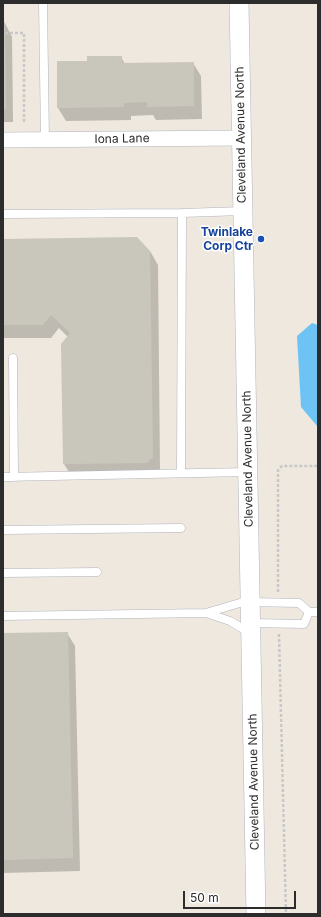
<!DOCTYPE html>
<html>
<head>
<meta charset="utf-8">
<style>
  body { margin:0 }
  #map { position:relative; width:321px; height:917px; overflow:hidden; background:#eee8de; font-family:Inter,sans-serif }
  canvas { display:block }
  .frame { position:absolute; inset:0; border:4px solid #2c2c2c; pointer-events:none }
  .scale { position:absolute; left:183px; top:891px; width:113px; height:18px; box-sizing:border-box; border:2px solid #2c2c2c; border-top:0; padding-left:5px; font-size:12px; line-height:14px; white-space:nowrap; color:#2c2c2c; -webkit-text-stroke:3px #fff; paint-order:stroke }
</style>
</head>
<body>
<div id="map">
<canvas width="321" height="917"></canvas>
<div class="frame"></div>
<div class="scale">50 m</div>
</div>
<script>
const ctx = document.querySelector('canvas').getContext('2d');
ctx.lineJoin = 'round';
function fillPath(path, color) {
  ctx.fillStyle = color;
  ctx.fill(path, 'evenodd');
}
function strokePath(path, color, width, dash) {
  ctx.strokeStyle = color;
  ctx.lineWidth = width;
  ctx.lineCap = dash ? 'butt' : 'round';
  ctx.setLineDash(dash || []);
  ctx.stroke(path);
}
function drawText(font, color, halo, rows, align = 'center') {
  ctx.font = font + ' Inter,sans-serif';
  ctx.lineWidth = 3;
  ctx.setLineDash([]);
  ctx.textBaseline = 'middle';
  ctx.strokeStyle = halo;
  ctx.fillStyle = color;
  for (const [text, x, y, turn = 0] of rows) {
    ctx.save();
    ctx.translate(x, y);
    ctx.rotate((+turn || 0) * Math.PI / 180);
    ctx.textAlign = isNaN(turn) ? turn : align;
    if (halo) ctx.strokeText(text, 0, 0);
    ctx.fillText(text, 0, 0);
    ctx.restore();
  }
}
fillPath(new Path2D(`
  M 312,323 L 318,325 L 318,427 L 301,407 L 297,336 Z`), '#6dc4f4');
fillPath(new Path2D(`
  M 3,23 L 5,23 L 12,37 L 13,122 L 3,122 Z
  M 121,57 L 125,64 L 193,63 L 201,76 L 202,119 L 156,120 L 153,115 L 131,116 L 131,120 L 66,121 L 58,108 L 88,62 Z
  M 3,240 L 150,251 L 158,265 L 160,470 L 72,477 L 64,464 L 62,344 L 68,337 L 59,328 L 51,338 L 3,338 Z
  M 67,633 L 75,646 L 80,871 L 3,873 L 3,634 Z`), '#0003');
fillPath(new Path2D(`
  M 3,22 L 5,22 L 6,109 L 3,109 Z
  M 87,56 L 122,56 L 122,63 L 194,62 L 194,106 L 147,107 L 147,102 L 124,103 L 124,107 L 57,108 L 57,61 L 87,61 Z
  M 137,237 L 150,251 L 153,457 L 147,463 L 63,464 L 61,344 L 70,333 L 51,315 L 43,325 L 3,325 L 3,239 Z
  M 68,632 L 73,858 L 3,860 L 3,633 Z`), '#c9c6bc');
const service = new Path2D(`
  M 43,3 L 45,140
  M 3,214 L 182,213
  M 13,358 L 14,477
  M 181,473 L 182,213 L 243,211
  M 3,477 L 248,472
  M 3,530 L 181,528
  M 3,573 L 97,572
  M 250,600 L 206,613 L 230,621 L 250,633
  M 250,602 L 299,603 L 309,612 L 318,612
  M 3,616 L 206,613
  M 251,623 L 304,624 L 309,612`);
const minor = new Path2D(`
  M 3,140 L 242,138`);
const tertiary = new Path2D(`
  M 239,3 L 256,914`);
strokePath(service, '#b2b3c0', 9);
strokePath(minor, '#b2b3c0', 16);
strokePath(tertiary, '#b2b3c0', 20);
strokePath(new Path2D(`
  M 5,33 L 24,33 L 24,124
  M 278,592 L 278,470 L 282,466 L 318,466
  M 279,634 L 286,914`), '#c8c8c8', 2.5, [3, 2]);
strokePath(service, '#fff', 8);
strokePath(minor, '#fff', 15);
strokePath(tertiary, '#fff', 19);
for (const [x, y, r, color] of [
  [261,239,4,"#1a4fb4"]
]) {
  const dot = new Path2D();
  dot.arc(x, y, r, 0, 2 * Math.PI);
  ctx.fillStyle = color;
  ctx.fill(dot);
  strokePath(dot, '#fff', 1.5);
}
drawText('12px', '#2c2c2c', '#fff', [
  ["Cleveland Avenue North",241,135,-91],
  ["Iona Lane",122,139,-1],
  ["Cleveland Avenue North",248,459,-91],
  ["Cleveland Avenue North",254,782,-91]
]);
drawText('bold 12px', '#164399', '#fff', [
  ["Twinlake",253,232],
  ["Corp Ctr",253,246]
], 'right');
</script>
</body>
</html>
